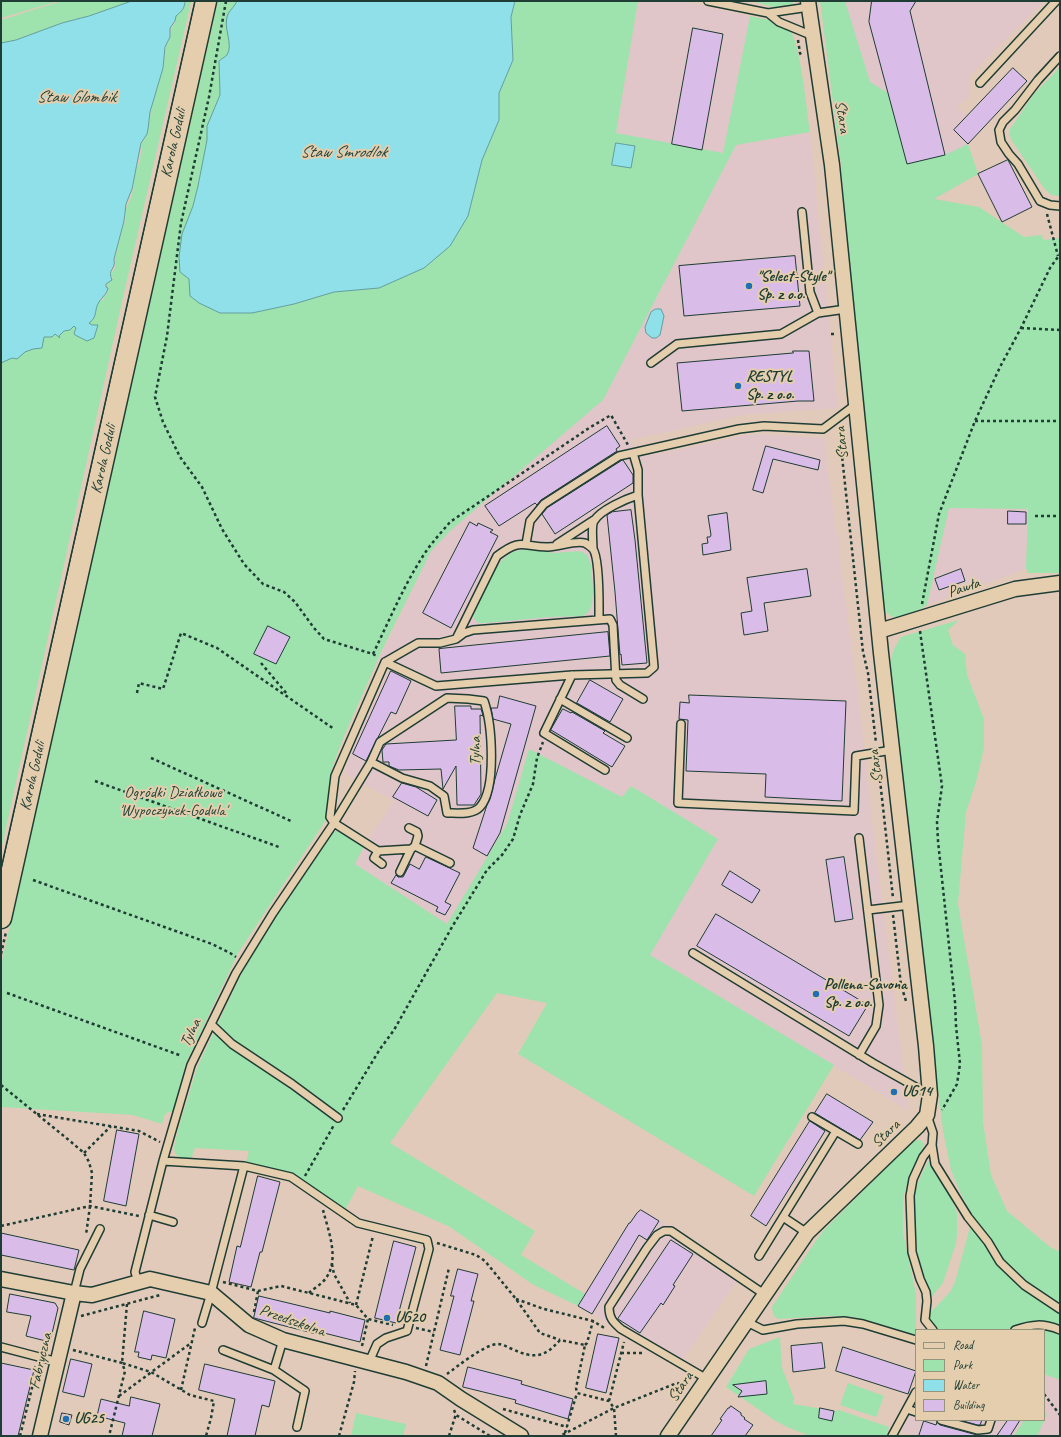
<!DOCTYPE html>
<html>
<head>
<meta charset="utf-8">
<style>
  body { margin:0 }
  #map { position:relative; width:1061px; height:1437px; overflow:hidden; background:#e2caba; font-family:Caveat,sans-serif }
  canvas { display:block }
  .frame { position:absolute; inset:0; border:2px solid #1f3d34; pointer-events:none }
  .legend { position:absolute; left:915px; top:1329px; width:130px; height:92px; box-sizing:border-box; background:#e4ceae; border:1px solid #95947d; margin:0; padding:5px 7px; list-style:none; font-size:12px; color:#1f3d34 }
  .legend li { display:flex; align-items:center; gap:8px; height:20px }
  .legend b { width:20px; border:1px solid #95947d }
</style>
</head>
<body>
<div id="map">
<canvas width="1061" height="1437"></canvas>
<div class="frame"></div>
<ul class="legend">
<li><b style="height:5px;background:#e4ceae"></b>Road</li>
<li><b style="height:11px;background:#9ee2ae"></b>Park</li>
<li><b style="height:11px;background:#8fe0e8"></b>Water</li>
<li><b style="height:11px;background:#dabce9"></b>Building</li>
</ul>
</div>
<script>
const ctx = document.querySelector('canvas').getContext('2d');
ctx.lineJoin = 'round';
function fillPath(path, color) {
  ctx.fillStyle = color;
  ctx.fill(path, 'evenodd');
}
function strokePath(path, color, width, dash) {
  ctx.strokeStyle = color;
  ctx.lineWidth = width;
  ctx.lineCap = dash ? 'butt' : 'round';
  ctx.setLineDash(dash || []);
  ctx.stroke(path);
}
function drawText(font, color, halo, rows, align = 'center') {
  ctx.font = font + ' Caveat,sans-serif';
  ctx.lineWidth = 4;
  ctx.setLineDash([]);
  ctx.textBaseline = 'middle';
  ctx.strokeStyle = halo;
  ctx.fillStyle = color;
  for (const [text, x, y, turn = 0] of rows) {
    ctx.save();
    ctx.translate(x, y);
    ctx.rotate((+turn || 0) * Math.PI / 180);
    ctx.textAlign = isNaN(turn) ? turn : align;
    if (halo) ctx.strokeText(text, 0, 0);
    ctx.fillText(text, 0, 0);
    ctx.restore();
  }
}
fillPath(new Path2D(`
  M 638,1 L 680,1 L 750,16 L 723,153 L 616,133 Z
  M 845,1 L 1044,1 L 970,75 L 970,95 L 957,107 L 967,116 L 954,131 L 968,144 L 978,174 L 930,202 L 898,175 Z
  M 810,132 L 838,408 L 743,415 L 631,440 L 639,457 L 654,454 L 665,453 L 746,435 L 756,434 L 824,438 L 836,533 L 839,536 L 840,549 L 839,554 L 858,693 L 873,828 L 909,1111 L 650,955 L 718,839 L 631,786 L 622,798 L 529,749 L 507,824 L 447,924 L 355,864 L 364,846 L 394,801 L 344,773 L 354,745 L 389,669 L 377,663 L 431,551 L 450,531 L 603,400 L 736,145 Z
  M 949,508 L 1028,509 L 1026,569 L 927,605 Z
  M 651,1214 L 742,1274 L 678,1367 L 592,1314 Z
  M 1044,1374 L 1060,1380 L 1060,1436 L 1037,1436 L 1047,1415 L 1044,1412 Z
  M 914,1404 L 916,1405 L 916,1420 L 1024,1420 L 1014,1436 L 915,1436 L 902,1431 Z`), '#e0c6c8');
fillPath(new Path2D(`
  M 1,1 L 59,1 L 1,18 Z
  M 62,1 L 132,1 L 89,16 L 62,23 L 16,40 L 1,43 L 1,20 Z
  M 185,1 L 191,1 L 189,11 L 123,297 L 1,850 L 1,320 L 104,300 L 103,298 C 108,292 110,292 107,284 L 113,279 L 111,274 L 115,268 L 115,259 L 123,226 L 126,220 L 126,209 L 132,195 L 135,173 L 140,161 L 142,143 L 147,134 L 152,106 L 163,68 L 166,47 L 170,37 L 171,28 L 176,22 L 176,16 L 183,9 Z
  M 218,1 L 237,1 C 235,6 231,9 229,14 C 222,27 234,44 227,55 C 225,57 221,59 219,61 L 220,95 L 207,126 L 207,140 L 198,186 L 193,206 L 182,234 L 252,313 L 294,304 L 334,292 L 379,288 L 468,216 L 482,160 L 499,120 L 499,93 L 513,60 L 511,17 L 515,1 L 638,1 L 616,133 L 723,153 L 750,16 C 758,18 780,21 786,25 C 800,33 807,113 810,132 L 736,145 L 603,400 L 450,531 L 431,551 L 383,648 L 344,736 L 332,768 L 330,778 L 331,789 L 329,813 L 324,823 L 238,953 L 186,1063 L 173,1112 L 168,1112 L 164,1116 L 162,1124 L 133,1115 L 1,1107 L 1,965 Z
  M 752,1 L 793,1 L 792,8 L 780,9 Z
  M 820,1 L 845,1 L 870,82 L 888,93 L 907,164 L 945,155 L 968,144 L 978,174 L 934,199 L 979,207 L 1024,237 L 1042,235 L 1043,240 L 1060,238 L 1060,573 L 1028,573 L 1026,568 L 1028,509 L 949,508 L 927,605 C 917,611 897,624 887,613 C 885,611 884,607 882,604 L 852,320 L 841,164 Z
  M 1060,67 L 1060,196 L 1051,195 L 1044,188 L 1012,141 L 1009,134 L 1010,129 L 1034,94 Z
  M 525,549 L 554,553 L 580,551 L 587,555 L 591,565 L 593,591 L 592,604 L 589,612 L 583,616 L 549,617 L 487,623 L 478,623 L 473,617 L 476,610 C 484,593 495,560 513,552 C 517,551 521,550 525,549 Z
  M 959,620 L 948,630 L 953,645 L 965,654 L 967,675 L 984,719 L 984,748 L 976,782 L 966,812 L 958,904 L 982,1045 L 983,1122 L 991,1175 L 1007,1211 L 1050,1247 L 1060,1252 L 1060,1380 L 1044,1374 L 1044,1330 L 927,1330 L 926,1320 L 928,1315 L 950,1292 L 955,1282 L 969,1231 L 970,1211 L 960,1192 L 951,1170 L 943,1131 L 888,667 L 894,649 L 901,637 Z
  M 529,749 L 622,797 L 631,786 L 718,839 L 650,955 L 834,1065 L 754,1196 L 518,1054 L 547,1003 L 497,993 L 390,1143 L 535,1231 L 521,1255 L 585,1294 L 578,1306 L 532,1284 L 450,1227 L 358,1186 L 345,1210 L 293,1174 L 246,1162 L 249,1151 L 195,1148 L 191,1159 L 180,1158 L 175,1153 L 174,1148 L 178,1130 L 197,1068 L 246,964 L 285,899 L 320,848 L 333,832 L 338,831 L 343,833 L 364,846 L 355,864 L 447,924 L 507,824 Z
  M 921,1140 L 924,1144 L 908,1182 L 904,1194 L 903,1205 L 903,1233 L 916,1294 L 916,1334 L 910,1334 L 854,1317 L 829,1316 L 778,1319 L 773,1315 L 772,1307 L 811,1248 L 823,1231 L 906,1148 L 914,1141 Z
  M 936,1151 L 940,1170 L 957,1213 L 957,1234 L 956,1243 L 943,1283 L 929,1300 C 921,1273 915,1246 915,1217 C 914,1208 913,1198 916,1190 C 920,1176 927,1162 936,1151 Z
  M 780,1337 L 782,1368 L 794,1398 L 793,1404 L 834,1411 L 839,1410 L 889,1427 L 886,1436 L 810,1436 L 787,1427 L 774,1420 L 726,1387 L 749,1349 Z
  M 848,1383 L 884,1396 L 876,1417 L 840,1405 Z
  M 1044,1412 L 1047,1414 L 1037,1436 L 1014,1436 L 1024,1420 L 1044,1420 Z
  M 356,1413 L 406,1424 L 403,1436 L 351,1436 Z`), '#9ee2ae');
const water = new Path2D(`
  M 132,1 L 185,1 C 185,8 181,12 176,16 L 175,21 L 170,28 L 170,37 L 165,47 L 163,68 L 150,112 L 148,129 L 147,134 L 141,143 L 132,189 L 126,204 L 124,221 L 114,259 C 116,271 107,268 112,280 L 106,284 L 106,287 L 108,288 C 107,294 102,297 99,302 C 94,309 98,317 89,323 L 92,325 L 98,325 L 94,338 L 87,341 L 75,335 L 74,333 L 76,328 L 74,326 L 70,330 L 64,331 L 59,336 L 60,338 L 55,334 L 52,337 L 44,337 L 42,348 L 33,349 L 25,352 L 17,359 L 12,358 L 1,363 L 1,43 L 16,40 L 62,23 L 89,16 Z
  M 237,1 L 515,1 L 511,17 L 513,60 L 499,93 L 499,120 L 482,160 L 468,216 L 450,246 L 424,268 L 379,288 L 334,292 L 294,304 L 252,313 L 220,313 L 199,303 L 190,296 L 189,279 L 180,272 L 179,257 L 182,234 L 193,206 L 198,186 L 207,140 L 207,126 L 220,95 L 219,61 C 221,59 225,57 227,55 C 234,44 222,27 228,14 C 231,9 235,6 237,1 Z
  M 616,143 L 635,146 L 631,168 L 612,165 Z
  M 656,309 L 661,309 L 664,316 L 660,335 L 656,338 L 652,338 L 646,333 L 645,327 L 651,312 Z`);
fillPath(water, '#8fe0e8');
strokePath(water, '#629fa0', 1);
const building = new Path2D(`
  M 872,1 L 916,1 L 910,11 L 945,155 L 907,164 L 869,22 Z
  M 693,28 L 723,34 L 702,150 L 672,144 Z
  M 1013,68 L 1027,81 L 968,144 L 954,130 Z
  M 1008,160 L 1032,207 L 1002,222 L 978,174 Z
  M 795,256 L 800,306 L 684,316 L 679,266 Z
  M 793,351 L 809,351 L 814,401 L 798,401 L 682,411 L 677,363 L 793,353 Z
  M 607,426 L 620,446 L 616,449 L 617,451 L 541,500 L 537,505 L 535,503 L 499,526 L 485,506 Z
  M 766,446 L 820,460 L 818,470 L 773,459 L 763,493 L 753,490 Z
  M 623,460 L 633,475 L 633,483 L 555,534 L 542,514 L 547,508 Z
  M 631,510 L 635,540 L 647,663 L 622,665 L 621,654 L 620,655 L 615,592 L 607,515 L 612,512 Z
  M 1008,511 L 1026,512 L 1026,524 L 1008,524 Z
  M 727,513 L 731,550 L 703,555 L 702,544 L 708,543 L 707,537 L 710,537 L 711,535 L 708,516 Z
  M 470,522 L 477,526 L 478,523 L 493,530 L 490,532 L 498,536 L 451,628 L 423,613 Z
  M 807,569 L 811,596 L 764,603 L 768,631 L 744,635 L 741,613 L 752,611 L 747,578 Z
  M 961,569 L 965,581 L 939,590 L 935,579 Z
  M 268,626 L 290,637 L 276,664 L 254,654 Z
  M 608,632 L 610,656 L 441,673 L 439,649 Z
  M 391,671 L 411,681 L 396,714 L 391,712 L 366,761 L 353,754 Z
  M 590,680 L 623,699 L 610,722 L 577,703 Z
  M 689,695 L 846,701 L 842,801 L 765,797 L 766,774 L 686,771 L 688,720 L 679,719 L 680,702 L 689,703 Z
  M 500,696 L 536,706 L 500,833 L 487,856 L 473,848 L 487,805 L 490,799 L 495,779 L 511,724 L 493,719 L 491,708 L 497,708 Z
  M 455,706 L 471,706 L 471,709 L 481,709 L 482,712 L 483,716 L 480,715 L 481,794 L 474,805 L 457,805 L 456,766 L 443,789 L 441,769 L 399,770 L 389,766 L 389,762 L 383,762 L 382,750 L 386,744 L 456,740 Z
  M 563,709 L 571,713 L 572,712 L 605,731 L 603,733 L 625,746 L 612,767 L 551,730 Z
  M 402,783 L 416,787 L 437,800 L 428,816 L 393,797 Z
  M 426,857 L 460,873 L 445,902 L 451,905 L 445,915 L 436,911 L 438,907 L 391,883 L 396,875 L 398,877 L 403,877 L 410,864 L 419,869 Z
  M 844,857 L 853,919 L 835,922 L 826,860 Z
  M 730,871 L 760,890 L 752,903 L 722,885 Z
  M 716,914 L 868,1005 L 849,1036 L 697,946 Z
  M 827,1094 L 873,1122 L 860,1140 L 815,1113 Z
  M 810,1121 L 825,1131 L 766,1226 L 751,1216 Z
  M 117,1130 L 139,1134 L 126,1206 L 104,1201 Z
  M 258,1176 L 280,1182 L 262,1252 L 260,1252 L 251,1287 L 229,1282 L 237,1246 L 240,1247 Z
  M 641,1210 L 659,1221 L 647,1240 L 639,1235 L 592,1314 L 578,1306 L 629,1223 L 630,1223 L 637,1213 Z
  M 1,1233 L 79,1250 L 74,1270 L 1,1255 Z
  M 671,1240 L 693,1254 L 673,1285 L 675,1286 L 663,1305 L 661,1303 L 640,1333 L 618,1319 Z
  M 394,1241 L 416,1247 L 396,1323 L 375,1318 Z
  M 458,1269 L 478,1274 L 471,1301 L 474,1301 L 460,1355 L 440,1350 L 454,1296 L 451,1296 Z
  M 10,1294 L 55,1303 L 58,1308 L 50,1342 L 26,1336 L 31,1316 L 7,1312 Z
  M 259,1296 L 330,1313 L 330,1311 L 365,1320 L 360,1342 L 324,1333 L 324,1336 L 254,1318 Z
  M 144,1311 L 175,1319 L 166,1358 L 152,1355 L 151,1360 L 138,1357 L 139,1352 L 135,1352 Z
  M 598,1334 L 619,1338 L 606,1393 L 586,1388 Z
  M 822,1343 L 825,1368 L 793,1372 L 791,1346 Z
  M 843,1347 L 916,1371 L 908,1394 L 836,1371 Z
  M 71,1359 L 92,1364 L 84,1397 L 63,1392 Z
  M 1,1363 L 34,1370 L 18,1436 L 1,1436 Z
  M 205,1364 L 275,1381 L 269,1407 L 262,1405 L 255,1436 L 227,1436 L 235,1399 L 199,1390 Z
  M 468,1367 L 522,1381 L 521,1384 L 573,1399 L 568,1419 L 515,1403 L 516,1400 L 463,1387 Z
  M 766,1381 L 767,1394 L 738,1397 L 742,1391 L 733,1385 Z
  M 131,1397 L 160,1404 L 152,1436 L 122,1436 L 125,1423 L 97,1416 L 101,1399 L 129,1406 Z
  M 731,1406 L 741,1413 L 741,1415 L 745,1418 L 744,1419 L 753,1425 L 745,1436 L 711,1436 L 722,1420 L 720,1419 L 728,1408 L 729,1408 Z
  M 820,1408 L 834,1411 L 832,1421 L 819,1418 Z
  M 62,1413 L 72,1415 L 69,1425 L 60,1422 Z
  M 960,1420 L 982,1420 L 980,1425 L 978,1425 Z
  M 1008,1420 L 1020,1420 L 1010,1436 L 997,1436 Z
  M 924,1421 L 936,1425 L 937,1422 L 940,1425 L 977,1435 L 976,1436 L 919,1436 Z`);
fillPath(building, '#dabce9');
strokePath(building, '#1f3d34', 1);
const service = new Path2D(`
  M 708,1 L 768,13
  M 809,7 L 768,13 L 779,22 L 813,36
  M 1060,56 L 1038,80 L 1015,110 L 1003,122 L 999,130 L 1001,142 L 1009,154 L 1018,164 L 1040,201 L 1050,205 L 1060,206
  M 980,83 L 1056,1
  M 802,212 L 810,292 L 818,313
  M 651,363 L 677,344 L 781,334 L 818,313 L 846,309
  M 526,544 L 530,521 L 544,504 L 619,456 L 739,429 L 764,426 L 823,429 L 855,405
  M 557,544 L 594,520
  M 593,549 C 593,542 591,526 594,521 C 600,510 626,499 638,495
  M 457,637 L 497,556 C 522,537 522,547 548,547 C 559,547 575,540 585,543 C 587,544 592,548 593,549 C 600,559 599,605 599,619
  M 385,662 L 436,686 L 572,675 L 647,673 L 654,667 L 638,495 L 638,470 L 633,453
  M 572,675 L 544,733 L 605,770
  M 560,699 L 627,738
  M 681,724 L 678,803 L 854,811 L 856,756 L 892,750
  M 409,828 L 417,832 L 418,836 L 415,846
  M 859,838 L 879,1005 L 876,1026 L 859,1055
  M 411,849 L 415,846 L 450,863
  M 378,851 L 411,849 L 400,872
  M 382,864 L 374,858 L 378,851 L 334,823 L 330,817 L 335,776 L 385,662 L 418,643 L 440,643 L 456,639 L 464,633 L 473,630 L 610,619 L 613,625 L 616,680 L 620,685 L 643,699
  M 868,910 L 910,905
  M 693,953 L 873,1063 L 930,1095
  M 211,1024 L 232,1044 L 292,1084 L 338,1118
  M 927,1115 L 933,1133 L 932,1145 L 935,1164 L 968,1217 L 988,1242 L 1000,1262 L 1024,1285 L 1060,1309
  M 812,1117 L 858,1144
  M 932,1145 L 923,1157 L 913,1179 L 910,1196 L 912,1252 L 920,1279 L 926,1292 L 927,1301 L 925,1320 L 933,1330
  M 163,1161 L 244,1166
  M 149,1215 L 173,1222
  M 783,1217 L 807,1233
  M 759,1256 L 836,1131
  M 138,1282 L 135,1272 L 163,1161 L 191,1065 L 236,973 L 273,913 L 334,823 L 371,762 L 402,778 L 430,786 L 444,796 L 447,813 C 457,813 473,815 480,807 C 497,788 492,724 484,701 L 468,699 L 447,698 L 380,742 L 371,762
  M 74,1293 L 80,1269 L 100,1229
  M 747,1322 L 763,1330 L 797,1324 L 844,1321 L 863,1324 L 916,1340
  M 202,1323 L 211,1293 L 244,1166 L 291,1177 L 358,1223 L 427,1240 L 429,1249 L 407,1331 L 386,1338 L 377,1344 L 369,1362
  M 1015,1330 C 1032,1324 1043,1323 1060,1330
  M 1,1347 L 58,1362
  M 223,1350 L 274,1370 L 283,1340
  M 274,1370 L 305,1391 L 297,1427
  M 707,1379 L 621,1329 C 613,1322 609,1318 609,1307 L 647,1248 L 657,1235 L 664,1231 L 671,1231 L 764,1294
  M 907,1409 L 916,1412
  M 941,1420 L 978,1430 L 988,1429 L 991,1420
  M 892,1436 L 916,1392`);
const minor = new Path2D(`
  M 879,631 L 1015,589 L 1060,583
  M 1,1279 L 74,1293 L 92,1295 L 150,1279 L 211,1293 L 249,1325 L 283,1340 L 406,1372 L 438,1383 L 461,1399 L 521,1436
  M 40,1436 L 74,1293
  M 668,1436 L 807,1233 L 917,1127 L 927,1115 L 930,1095 L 926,1046 L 881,653 L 832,165 L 808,1`);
const secondary = new Path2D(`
  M 1,918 L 206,1`);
strokePath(service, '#1f3d34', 10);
strokePath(minor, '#1f3d34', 17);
strokePath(secondary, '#1f3d34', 23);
strokePath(new Path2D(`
  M 226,1 L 209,97 L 181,223 L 167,336 L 155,397 L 163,422 L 180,457 L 202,487 L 222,529 L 244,564 L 263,584 L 284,592 L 295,602 L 314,628 L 324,639 L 373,654 L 378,657
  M 798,40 L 800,53 L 802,57
  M 1047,214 L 1058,256
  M 1021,328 L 1060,330
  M 831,334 L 837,334
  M 975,421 L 1060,421
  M 839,428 L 863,652 L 868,673 L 876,743
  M 1035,516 L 1060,516
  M 922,604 L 939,514 L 975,421 L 1000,367 L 1021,328 L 1050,268 L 1060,254
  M 920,631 L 942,786 L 937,822 L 938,841 L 955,1002 L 956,1026 L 960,1064 L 957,1084 L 942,1110
  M 373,654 C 389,621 403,587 423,556 C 431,543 441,533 450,522 L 589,428 L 611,415 L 628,445
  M 261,663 L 287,694 L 286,695
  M 137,693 L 139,683 L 163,689 L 181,633 L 217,648 L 334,729
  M 151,758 L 291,821
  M 878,762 L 893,898
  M 95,781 L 279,847
  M 33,880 L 212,944 L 230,953 L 236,957
  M 893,915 L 901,985 L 906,1001
  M 1,954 L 6,932
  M 7,993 L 182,1056
  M 1,1085 L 70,1141 L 84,1153 L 89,1162 L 92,1173 L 90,1206 L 86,1235
  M 343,1110 L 380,1049 L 394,1030 L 452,927 L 487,870 L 502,855 L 513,839 L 520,815 L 533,784 L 537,758 L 543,742
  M 37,1114 L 139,1131 L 160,1142
  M 84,1153 L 111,1126
  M 305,1176 L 334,1125
  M 1,1226 L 90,1206 L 139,1216
  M 437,1243 L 476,1255 L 485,1261 L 516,1299 L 540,1333 L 560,1340
  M 332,1264 L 334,1274 L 350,1303
  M 223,1282 L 258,1291 L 281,1286 L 309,1293 L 356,1305 L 368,1319 L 393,1325
  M 309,1293 C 314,1288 322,1284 326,1278 C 340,1259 328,1230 323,1210
  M 516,1299 L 544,1309 L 593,1321 L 606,1329
  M 127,1304 L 122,1363 L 151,1372 L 190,1395 L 214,1401 L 211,1418 L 206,1436
  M 356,1305 L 373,1236
  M 254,1312 L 258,1291
  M 81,1316 L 160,1295
  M 416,1328 L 434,1332
  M 585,1345 L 587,1343 L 593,1321
  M 362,1346 L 368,1319
  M 73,1350 L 122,1363 L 125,1371 L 109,1436
  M 621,1353 L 642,1353
  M 426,1366 L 449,1268
  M 447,1374 C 458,1366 484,1345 497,1344 C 503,1344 507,1347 512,1349 C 534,1359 544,1358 560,1340 L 585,1345 L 576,1388 L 577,1393 L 609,1401 L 614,1408 L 560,1436
  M 181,1390 L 195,1328
  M 1044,1394 L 1060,1415
  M 119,1396 L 191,1343
  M 609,1401 L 624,1342
  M 503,1409 L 567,1427
  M 454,1410 L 456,1415 L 490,1436
  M 565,1433 L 577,1393
  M 20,1436 L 37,1368 L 34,1367
  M 339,1436 L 354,1382 L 355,1371
  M 449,1436 L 456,1414
  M 616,1436 L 614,1408 L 677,1383 L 688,1386`), '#1f3d34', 2.5, [3, 3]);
strokePath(service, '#e4ceae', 7);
strokePath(minor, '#e4ceae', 14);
strokePath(secondary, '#e4ceae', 20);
strokePath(new Path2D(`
  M 1,870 L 195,1`), '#1f3d34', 1);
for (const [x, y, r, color] of [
  [749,286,4,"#1f6fb2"],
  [738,386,4,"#1f6fb2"],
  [816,994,4,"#1f6fb2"],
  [894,1092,4,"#1f6fb2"],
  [387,1318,4,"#1f6fb2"],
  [66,1419,4,"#1f6fb2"]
]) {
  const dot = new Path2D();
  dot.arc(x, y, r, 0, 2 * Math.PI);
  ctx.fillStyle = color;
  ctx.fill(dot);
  strokePath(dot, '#e4ceae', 1.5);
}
drawText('16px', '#1f3d34', '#e4ceae', [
  ["Stara",842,117,82],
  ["Karola Goduli",174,143,-77],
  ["Stara",842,443,-96],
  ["Karola Goduli",104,459,-77],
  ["Pawła",964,588,-18],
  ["Tylna",476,751,-90],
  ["Stara",876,766,-97],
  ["Karola Goduli",33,776,-77],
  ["Tylna",191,1033,-64],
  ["Stara",886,1134,-44],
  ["Przedszkolna",292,1321,19],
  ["Fabryczna",41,1361,-77],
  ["Stara",681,1387,-56]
]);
drawText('bold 16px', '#1f3d34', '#e4ceae', [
  ["\"Select-Style\"",757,277],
  ["Sp. z o.o.",757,295],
  ["RESTYL",746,377],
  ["Sp. z o.o.",746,395],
  ["Pollena-Savona",824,985],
  ["Sp. z o.o.",824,1003],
  ["UG14",902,1092],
  ["UG20",395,1318],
  ["UG25",74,1419]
], 'left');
drawText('16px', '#25453a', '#e4ceae', [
  ["Ogródki Działkowe",173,793],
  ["'Wypoczynek-Godula'",173,811]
]);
drawText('italic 17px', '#25453d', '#e4ceae', [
  ["Staw Glombik",76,98],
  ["Staw Smrodlok",343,153]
]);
</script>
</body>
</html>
